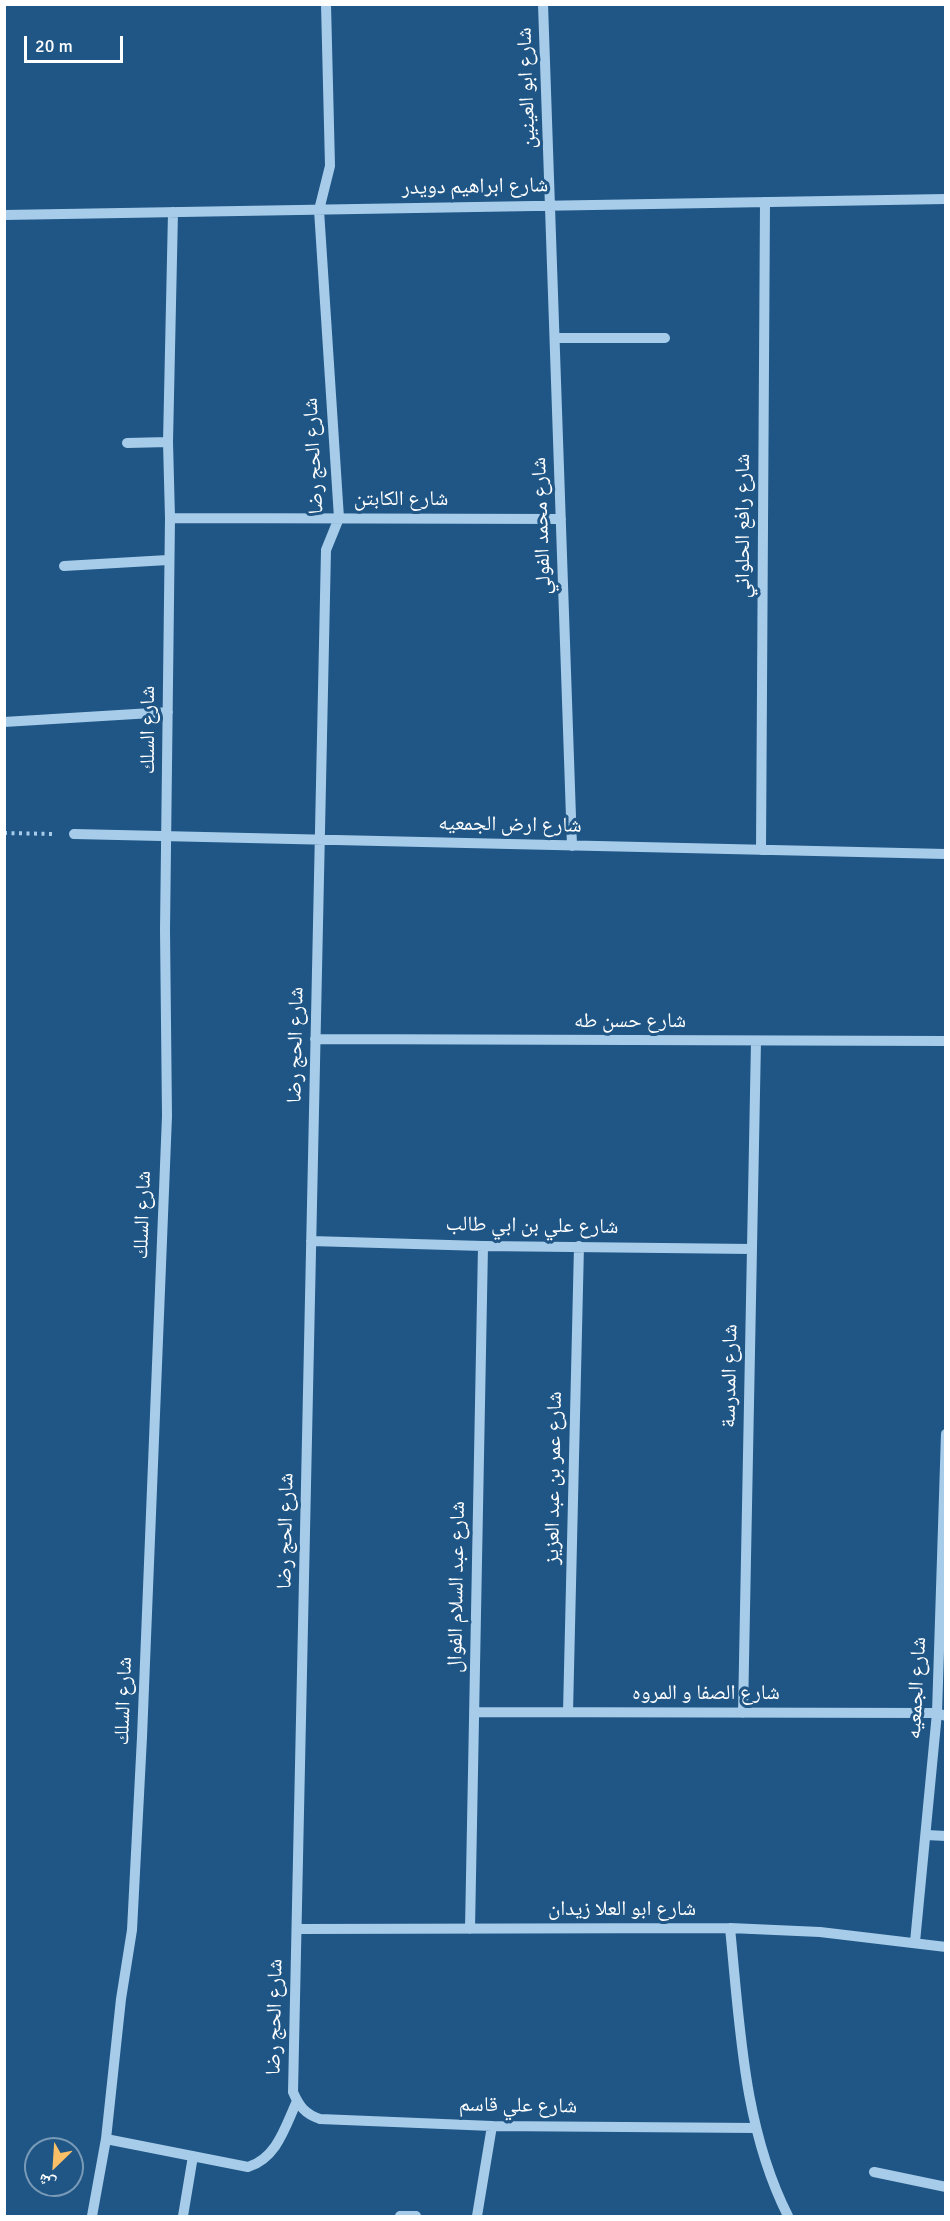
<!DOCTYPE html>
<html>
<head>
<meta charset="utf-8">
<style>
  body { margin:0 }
  #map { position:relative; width:950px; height:2221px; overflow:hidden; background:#1f5685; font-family:Signika,"Noto Naskh Arabic",sans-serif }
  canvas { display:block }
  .frame { position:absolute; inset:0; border:6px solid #fff; pointer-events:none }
  .north { position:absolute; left:24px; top:2137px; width:60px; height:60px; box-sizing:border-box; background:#1f5685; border:2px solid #799ab6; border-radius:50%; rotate:205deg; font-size:16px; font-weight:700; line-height:24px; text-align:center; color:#fff }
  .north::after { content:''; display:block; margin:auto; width:21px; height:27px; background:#f8bf67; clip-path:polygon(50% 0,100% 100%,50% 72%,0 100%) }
  .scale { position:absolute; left:24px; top:36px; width:99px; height:27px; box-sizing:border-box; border:3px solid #fff; border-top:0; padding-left:8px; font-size:18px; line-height:21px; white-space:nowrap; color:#fff; -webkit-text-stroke:4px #1f5685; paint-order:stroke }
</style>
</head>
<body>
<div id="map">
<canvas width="950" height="2221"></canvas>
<div class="frame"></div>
<div class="north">ش</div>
<div class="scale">20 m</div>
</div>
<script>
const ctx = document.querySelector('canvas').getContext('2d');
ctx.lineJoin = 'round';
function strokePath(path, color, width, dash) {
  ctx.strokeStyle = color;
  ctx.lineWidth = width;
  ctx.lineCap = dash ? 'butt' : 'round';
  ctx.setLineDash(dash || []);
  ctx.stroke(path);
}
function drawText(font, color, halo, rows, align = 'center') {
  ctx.font = font + ' Signika,"Noto Naskh Arabic",sans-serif';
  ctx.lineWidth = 6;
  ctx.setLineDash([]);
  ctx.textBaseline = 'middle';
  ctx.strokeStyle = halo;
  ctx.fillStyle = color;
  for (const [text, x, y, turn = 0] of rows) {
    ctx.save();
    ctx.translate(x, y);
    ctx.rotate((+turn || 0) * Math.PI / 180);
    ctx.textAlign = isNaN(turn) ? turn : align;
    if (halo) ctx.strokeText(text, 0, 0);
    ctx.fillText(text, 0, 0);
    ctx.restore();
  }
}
strokePath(new Path2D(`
  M 4,833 L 55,834`), '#a7ccea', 4, [3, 4.5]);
strokePath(new Path2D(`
  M 326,4 L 330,166 L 319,210 L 339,518 L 326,550 L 293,2092 C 299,2106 305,2114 320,2119 L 492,2126 L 756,2128
  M 543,4 L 572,846
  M 4,215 L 946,199
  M 555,338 L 665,338
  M 127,443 L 168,442
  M 170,518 L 561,519
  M 64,566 L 168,560
  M 4,722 L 168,712
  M 74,834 L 946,854
  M 761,850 L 765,202
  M 315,1039 L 946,1041
  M 311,1241 L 483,1246 L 752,1249
  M 474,1712 L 937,1713 L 946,1716
  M 568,1712 L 579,1246
  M 743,1713 L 756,1041
  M 926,1835 L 946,1836
  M 730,1928 C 740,2026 743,2127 788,2216
  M 297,1929 L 730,1928 L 820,1932 L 946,1947
  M 470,1929 L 483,1246
  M 915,1942 L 937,1713 L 946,1434
  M 106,2139 L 248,2167 C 277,2158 285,2127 297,2101
  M 874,2172 L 946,2187
  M 92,2216 L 106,2139 L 121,1999 L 132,1930 L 142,1737 L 167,1116 L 165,930 L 170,518 L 168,442 L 173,212
  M 183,2216 L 193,2156
  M 400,2216 L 416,2216
  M 477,2216 L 492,2126`), '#a7ccea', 10);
drawText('21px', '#fff', '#1f5685', [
  ["شارع ابو العينين",527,88,-92],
  ["شارع ابراهيم دويدر",475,187,-1],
  ["شارع الحج رضا",314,456,-93],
  ["شارع الكابتن",401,499],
  ["شارع محمد الفولي",542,526,-92],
  ["شارع رافع الحلواني",743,526,-90],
  ["شارع السلك",148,730,-90],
  ["شارع ارض الجمعيه",510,825,1],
  ["شارع حسن طه",630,1021],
  ["شارع الحج رضا",296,1045,-89],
  ["شارع السلك",143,1215,-88],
  ["شارع علي بن ابي طالب",532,1226,1],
  ["شارع المدرسة",730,1376,-89],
  ["شارع عمر بن عبد العزيز",554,1478,-89],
  ["شارع الحج رضا",286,1531,-89],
  ["شارع عبد السلام الفوال",457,1587,-89],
  ["شارع الجمعيه",917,1688,-87],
  ["شارع الصفا و المروه",706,1693],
  ["شارع السلك",124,1701,-88],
  ["شارع ابو العلا زيدان",622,1909],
  ["شارع الحج رضا",275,2017,-89],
  ["شارع علي قاسم",518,2106,1]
]);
</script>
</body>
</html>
